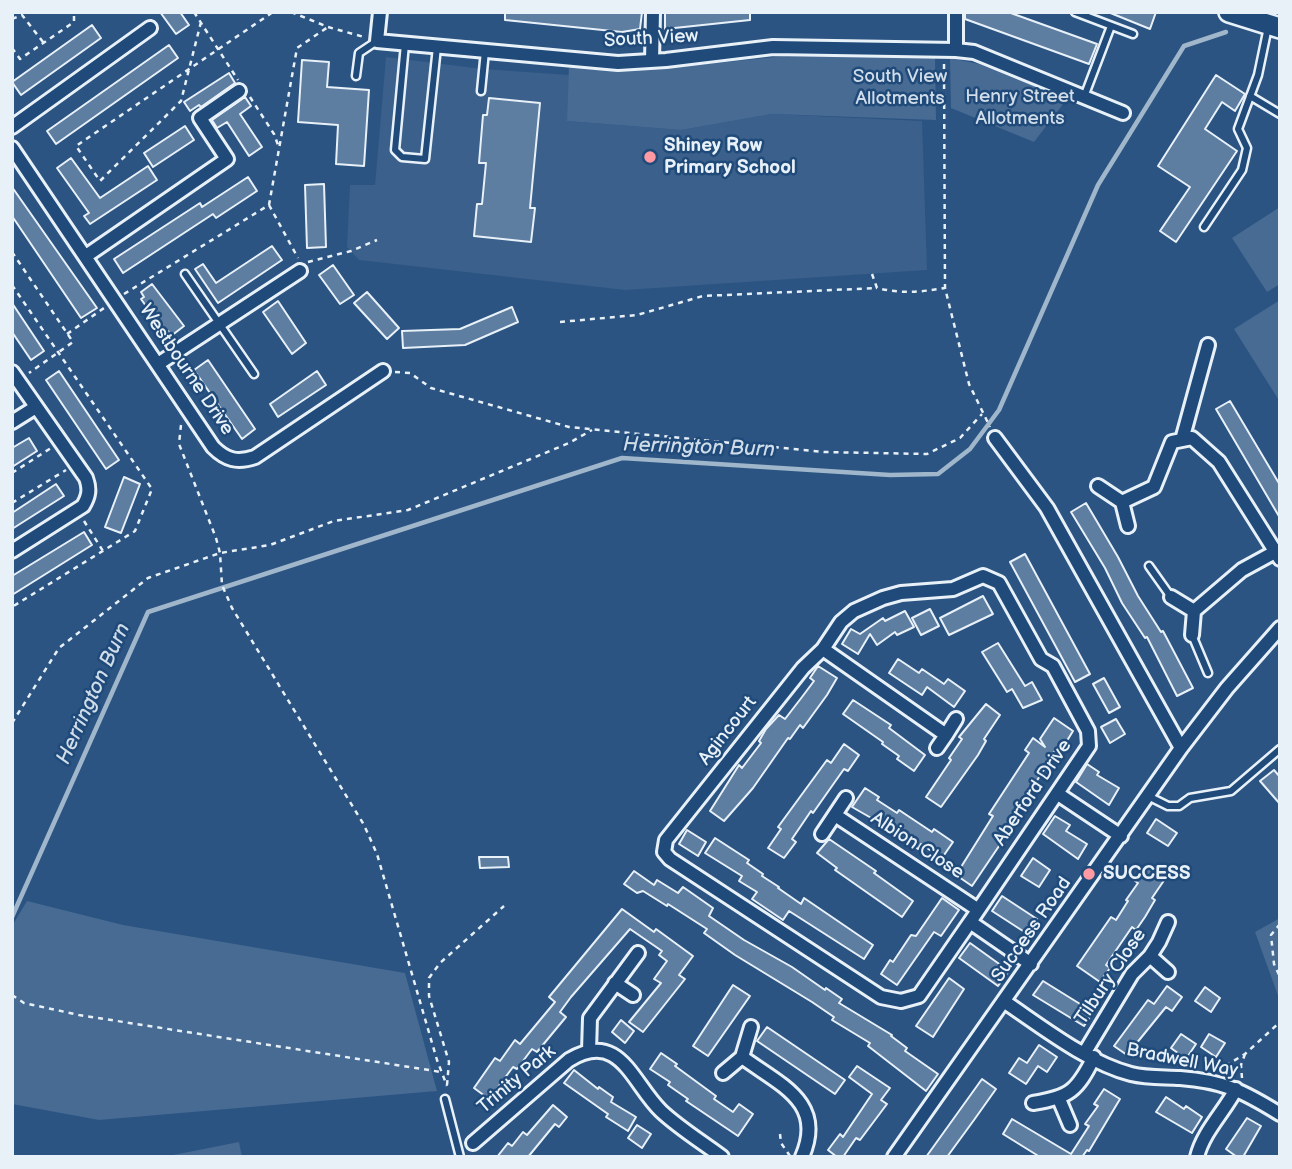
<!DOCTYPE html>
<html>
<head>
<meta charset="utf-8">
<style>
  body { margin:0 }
  #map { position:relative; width:1292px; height:1169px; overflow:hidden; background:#2b5482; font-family:"Balsamiq Sans",sans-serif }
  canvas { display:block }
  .frame { position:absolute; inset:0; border:14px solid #e8f1f8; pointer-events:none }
</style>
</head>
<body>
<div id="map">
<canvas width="1292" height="1169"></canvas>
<div class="frame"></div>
</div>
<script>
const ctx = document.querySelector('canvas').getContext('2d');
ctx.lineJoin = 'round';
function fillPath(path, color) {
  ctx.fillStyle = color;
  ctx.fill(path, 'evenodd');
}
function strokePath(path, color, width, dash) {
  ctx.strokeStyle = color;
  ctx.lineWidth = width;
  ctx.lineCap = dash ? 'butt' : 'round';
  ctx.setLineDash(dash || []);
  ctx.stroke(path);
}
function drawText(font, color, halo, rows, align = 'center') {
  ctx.font = font + ' "Balsamiq Sans",sans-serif';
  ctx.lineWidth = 5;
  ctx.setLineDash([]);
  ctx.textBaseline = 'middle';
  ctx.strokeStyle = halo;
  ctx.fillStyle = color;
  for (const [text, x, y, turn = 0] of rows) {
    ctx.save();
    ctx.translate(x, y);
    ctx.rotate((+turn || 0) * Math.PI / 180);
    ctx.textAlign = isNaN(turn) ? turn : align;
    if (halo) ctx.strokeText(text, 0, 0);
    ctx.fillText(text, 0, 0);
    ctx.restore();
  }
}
fillPath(new Path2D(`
  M 386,57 L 483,69 L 569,75 L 568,121 L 681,130 L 772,114 L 922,121 L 927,270 L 625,290 L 359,260 L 347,247 L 350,185 L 375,185 Z`), '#3a608b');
fillPath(new Path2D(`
  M 784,56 L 935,57 L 936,120 L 772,114 L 681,130 L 567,121 L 569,65 L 661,69 Z
  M 950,58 L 979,64 L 1067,99 L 1034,142 L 951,108 Z
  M 1280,207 L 1280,284 L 1267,292 L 1232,238 Z
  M 1280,300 L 1280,402 L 1234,329 Z
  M 27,901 L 123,925 L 405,973 L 437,1091 L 99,1120 L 12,1104 L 12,926 Z
  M 1280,918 L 1280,1001 L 1255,932 Z
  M 239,1142 L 242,1157 L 163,1157 Z`), '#476b93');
strokePath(new Path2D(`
  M 12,917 L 148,612 L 622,458 L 890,475 L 938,474 L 970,449 L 999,410 L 1098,185 L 1184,46 L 1226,32`), '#a0b6cb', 4.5);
const building = new Path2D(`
  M 160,12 L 180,12 L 189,25 L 176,34 Z
  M 505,12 L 642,12 L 640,29 L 622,32 L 505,20 Z
  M 665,12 L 750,12 L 750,20 L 665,29 Z
  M 965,12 L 1008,12 L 1097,44 L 1089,64 L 965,19 Z
  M 1108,12 L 1156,12 L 1150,29 Z
  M 92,25 L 101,38 L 21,95 L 12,82 Z
  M 169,45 L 178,58 L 56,144 L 47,131 Z
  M 302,60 L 329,62 L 327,87 L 369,90 L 364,166 L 336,164 L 338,125 L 298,122 Z
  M 229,73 L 235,83 L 201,107 L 199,105 L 190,111 L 184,102 Z
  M 1216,75 L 1245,94 L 1235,111 L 1222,102 L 1205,129 L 1237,151 L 1176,242 L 1160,231 L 1190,187 L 1158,166 Z
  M 245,97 L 251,106 L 240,114 L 262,147 L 249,156 L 227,122 L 217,128 L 212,120 Z
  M 489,98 L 540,103 L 530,208 L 535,208 L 531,242 L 474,236 L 477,204 L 482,204 L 486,163 L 479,163 L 483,115 L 487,115 Z
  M 185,126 L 194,140 L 153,167 L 144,153 Z
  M 71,158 L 100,198 L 148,166 L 157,180 L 90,224 L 84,216 L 89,213 L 57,168 Z
  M 248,177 L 257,191 L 216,218 L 213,214 L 123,273 L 114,259 L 200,203 L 202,207 Z
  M 324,184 L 326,247 L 307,248 L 305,185 Z
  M 12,187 L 97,308 L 81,318 L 12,216 Z
  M 272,246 L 282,260 L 218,303 L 195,269 L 203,264 L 216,283 Z
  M 333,265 L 354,295 L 340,304 L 319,275 Z
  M 152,284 L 184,326 L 171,336 L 168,331 L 165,333 L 141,299 L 144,297 L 141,292 Z
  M 367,292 L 399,328 L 387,339 L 354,303 Z
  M 278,301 L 306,343 L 292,354 L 263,312 Z
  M 12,303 L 44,351 L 31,360 L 12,332 Z
  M 512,307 L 518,322 L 465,345 L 403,348 L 402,331 L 460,329 Z
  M 208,360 L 255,429 L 242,439 L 194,370 Z
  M 59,371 L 119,460 L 106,469 L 46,380 Z
  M 317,371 L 326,385 L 278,417 L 270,404 Z
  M 1230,401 L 1280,485 L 1280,518 L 1216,409 Z
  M 29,438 L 37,451 L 12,467 L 12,448 Z
  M 124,477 L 140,484 L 121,533 L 105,527 Z
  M 56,484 L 64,496 L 12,529 L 12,513 Z
  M 1086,503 L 1118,557 L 1138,596 L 1161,632 L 1163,631 L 1193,688 L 1177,696 L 1147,637 L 1145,638 L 1122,603 L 1105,568 L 1071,512 Z
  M 84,532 L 92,545 L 12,595 L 12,576 Z
  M 1025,554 L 1090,674 L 1075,682 L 1010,562 Z
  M 983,596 L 993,614 L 949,635 L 940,618 Z
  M 930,609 L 939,626 L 921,635 L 912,618 Z
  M 905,611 L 914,627 L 897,635 L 895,632 L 877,645 L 870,634 L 858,654 L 842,644 L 851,629 L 860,634 L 883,618 L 885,621 Z
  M 998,643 L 1025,686 L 1032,682 L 1042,700 L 1023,708 L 1012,689 L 1007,692 L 982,652 Z
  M 898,659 L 919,673 L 922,669 L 944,684 L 948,679 L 965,691 L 954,707 L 927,687 L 922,695 L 889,673 Z
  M 818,666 L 837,678 L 827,695 L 803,728 L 800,725 L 790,739 L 788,738 L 753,788 L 724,821 L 710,811 L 739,765 L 742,768 L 761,743 L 759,741 L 766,729 L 779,715 L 785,719 L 802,697 L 814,681 L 810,678 Z
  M 1104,678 L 1120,707 L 1109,713 L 1093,684 Z
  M 853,700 L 891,725 L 889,728 L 925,755 L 914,771 L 897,759 L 899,756 L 882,744 L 883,742 L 843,714 Z
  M 986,704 L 1000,715 L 984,739 L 986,741 L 978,755 L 941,807 L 926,797 L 951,760 L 949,758 L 962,739 L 959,737 Z
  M 1054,718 L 1073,731 L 1065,744 L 1061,742 L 1044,767 L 1045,768 L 1015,815 L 1018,818 L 972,886 L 956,875 L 993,816 L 989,814 L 1029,753 L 1025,750 L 1033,738 L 1045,747 L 1040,739 Z
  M 1116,719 L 1125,734 L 1110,743 L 1101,727 Z
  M 844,744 L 859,755 L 848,771 L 844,769 L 813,813 L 811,811 L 792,839 L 796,842 L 784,858 L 768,848 L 781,829 L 778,827 L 827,760 L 831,763 Z
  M 1087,764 L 1099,772 L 1097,775 L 1119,788 L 1109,805 L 1076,782 Z
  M 1274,770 L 1280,777 L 1280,804 L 1260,781 Z
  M 865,788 L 879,797 L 877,800 L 897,813 L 899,810 L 932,832 L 934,829 L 953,842 L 942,858 L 921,844 L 918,849 L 906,842 L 908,839 L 852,807 Z
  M 1055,816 L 1070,825 L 1066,831 L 1087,844 L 1078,859 L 1043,834 Z
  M 1156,819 L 1177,833 L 1168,846 L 1147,833 Z
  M 687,830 L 706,842 L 698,856 L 679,844 Z
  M 715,838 L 749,860 L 747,863 L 763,874 L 762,876 L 779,887 L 778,888 L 801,904 L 804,898 L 873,945 L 864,959 L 789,911 L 783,920 L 752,899 L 757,892 L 739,881 L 742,876 L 705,853 Z
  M 829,839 L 876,871 L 874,873 L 913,901 L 902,917 L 835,870 L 837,868 L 817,853 Z
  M 479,857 L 508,857 L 509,867 L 480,868 Z
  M 1033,858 L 1050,870 L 1039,887 L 1021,876 Z
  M 1145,865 L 1165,879 L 1152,898 L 1155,900 L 1145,917 L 1136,930 L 1132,927 L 1106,965 L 1110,968 L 1100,982 L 1077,966 L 1111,917 L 1116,920 L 1128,901 L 1126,900 L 1138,883 L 1135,881 Z
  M 634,871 L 654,885 L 657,880 L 678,893 L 683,887 L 713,908 L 709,916 L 744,940 L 792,967 L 825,990 L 826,988 L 842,999 L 839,1003 L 892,1035 L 891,1036 L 907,1048 L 905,1051 L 938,1074 L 926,1091 L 868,1046 L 870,1043 L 832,1020 L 834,1017 L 812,1002 L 735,955 L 704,933 L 707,929 L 668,904 L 667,906 L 643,891 L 637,893 L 624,884 Z
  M 1002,896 L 1037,919 L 1026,933 L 992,911 Z
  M 942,898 L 959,910 L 941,936 L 934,932 L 897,985 L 881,974 L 890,960 L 893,962 L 911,935 L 916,936 Z
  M 622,909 L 654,932 L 656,929 L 693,956 L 679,975 L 685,979 L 643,1032 L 629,1022 L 661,983 L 654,979 L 667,961 L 659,955 L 662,951 L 630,929 L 571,997 L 560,1012 L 566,1017 L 537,1052 L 532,1049 L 517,1069 L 513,1067 L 489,1099 L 474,1088 L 495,1058 L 500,1061 L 515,1040 L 520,1044 L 555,1002 L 549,997 Z
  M 970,943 L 1009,971 L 998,986 L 959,958 Z
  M 949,978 L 964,989 L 933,1037 L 916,1026 Z
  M 1043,981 L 1093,1012 L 1084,1026 L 1033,995 Z
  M 733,985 L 750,996 L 708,1056 L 693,1046 Z
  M 1167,986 L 1182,997 L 1172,1011 L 1166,1007 L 1127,1055 L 1114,1046 L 1148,1000 L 1154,1004 Z
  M 1205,987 L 1220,998 L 1211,1012 L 1195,1001 Z
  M 621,1020 L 634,1031 L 625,1043 L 612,1032 Z
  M 767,1027 L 845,1080 L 835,1094 L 757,1041 Z
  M 1181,1034 L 1196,1044 L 1186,1059 L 1171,1048 Z
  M 1209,1034 L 1225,1043 L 1216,1057 L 1201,1047 Z
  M 1039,1045 L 1057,1057 L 1047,1072 L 1038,1066 L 1026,1084 L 1009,1073 L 1019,1058 L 1027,1063 Z
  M 661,1053 L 677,1064 L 675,1066 L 716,1096 L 714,1099 L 733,1112 L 739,1104 L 753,1114 L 738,1136 L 686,1101 L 688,1099 L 668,1085 L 670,1082 L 650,1069 Z
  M 857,1066 L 890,1088 L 881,1100 L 887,1104 L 860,1140 L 856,1138 L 843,1157 L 837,1157 L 828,1150 L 840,1134 L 843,1137 L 872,1094 L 849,1077 Z
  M 574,1070 L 598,1089 L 599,1087 L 613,1097 L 611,1102 L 636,1117 L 628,1131 L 606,1117 L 608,1114 L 564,1083 Z
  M 982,1079 L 996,1089 L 974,1120 L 947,1157 L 926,1157 Z
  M 1104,1089 L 1120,1099 L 1089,1151 L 1087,1150 L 1082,1157 L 1040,1157 L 1003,1134 L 1012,1119 L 1071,1154 L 1089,1126 L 1085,1124 L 1098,1106 L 1094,1104 Z
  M 1166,1097 L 1184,1109 L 1186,1106 L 1202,1117 L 1192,1133 L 1156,1112 Z
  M 553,1105 L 567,1117 L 559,1127 L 555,1124 L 528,1157 L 497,1157 L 508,1143 L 512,1146 L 523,1132 L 527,1135 Z
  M 1247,1118 L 1261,1126 L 1243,1157 L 1237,1157 L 1226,1149 Z
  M 637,1125 L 651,1134 L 642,1148 L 628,1138 Z`);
fillPath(building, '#5d7da1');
strokePath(building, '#e8f1f8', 2);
const lane = new Path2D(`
  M 1075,12 L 1133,34
  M 405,44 L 395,150 L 402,157 L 425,159 L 437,47
  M 356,76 L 359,53 L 377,41
  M 481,91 L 485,51
  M 1250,96 L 1280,114
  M 1084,97 L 1111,26
  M 1204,227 L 1242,170 L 1247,148 L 1238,129 L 1258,75 L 1268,27
  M 185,274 L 254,374
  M 1149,566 L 1171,597
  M 1192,635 L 1208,673
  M 1148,796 L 1168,806 L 1179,806 L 1190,798 L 1231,791 L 1280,749
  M 445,1099 L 460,1157`);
const street = new Path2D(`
  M 380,12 L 377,41 L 618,63 L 666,60 L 773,47 L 956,50 L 974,52 L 1123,113
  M 956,12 L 956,50
  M 652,61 L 653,12
  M 12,127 L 150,28
  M 12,148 L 213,447 C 226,460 237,463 255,457 L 383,371
  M 86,256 L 227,159 L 200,118 L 239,91
  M 158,364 L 300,271
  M 12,372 L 86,478 C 90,489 89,496 83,506 L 12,551
  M 12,422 L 36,407
  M 995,438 L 1047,508 L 1181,748
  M 1182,440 L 1208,345
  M 1098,486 L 1122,502 L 1128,526
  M 1122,502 L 1154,487 L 1172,442 L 1192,438 L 1219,462 L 1280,559
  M 1171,597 L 1194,611 L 1192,635
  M 1194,611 L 1242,570 L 1275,552
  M 823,649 L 946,735 L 956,719
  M 937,748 L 946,735
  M 1058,794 L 1121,836
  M 835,815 L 977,909
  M 822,834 L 846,798
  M 970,922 L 919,996 L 901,1001 L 881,997 L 670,859 L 664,852 L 666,840 L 803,668 L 823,649 L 841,622 L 854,611 L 883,598 L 901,593 L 953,589 L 983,576 L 999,583 L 1041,659 L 1053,666 L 1088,731 L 1089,746 L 970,922 L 1031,964
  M 1150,956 L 1168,972
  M 615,983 L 633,995
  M 1005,1002 C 1042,1027 1088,1063 1131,1074 C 1147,1078 1163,1077 1180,1078 C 1223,1081 1243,1091 1280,1114
  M 589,1051 L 590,1018 L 638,953
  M 1085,1052 L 1132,974 L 1150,956 L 1159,942 L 1168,922
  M 742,1057 C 780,1085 826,1102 802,1157
  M 723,1073 L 742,1057 L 751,1027
  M 1059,1099 L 1070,1125
  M 1033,1103 C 1070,1097 1077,1091 1094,1057
  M 473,1143 L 569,1060 C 620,1029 632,1083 661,1111 C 679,1128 702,1142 722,1157
  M 894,1157 L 1181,748 L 1227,688 L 1280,628
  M 1197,1157 C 1203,1132 1224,1112 1236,1089`);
const primary = new Path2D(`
  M 1229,12 L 1280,28`);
strokePath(lane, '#e8f1f8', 11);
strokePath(street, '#e8f1f8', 18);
strokePath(primary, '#e8f1f8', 24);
strokePath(new Path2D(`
  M 194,12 L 238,80
  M 291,12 L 328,27 L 364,37
  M 12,19 L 22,15 L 43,42
  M 201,22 L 181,101 L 100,181 L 76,146 L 273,12
  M 12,48 L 20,59 L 74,22 L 74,12
  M 944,64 L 945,288 L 969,384 L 990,427
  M 250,97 L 274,134 L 278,145
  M 269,205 L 298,258
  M 12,252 L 73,342 L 29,373
  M 308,262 L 351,251 L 377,240
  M 872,274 L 877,288 C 901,294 921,292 945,288
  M 12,285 L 152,489 L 135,531 L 12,607
  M 124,294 L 269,205 L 297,48 L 328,27
  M 560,322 L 637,315 L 703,296 L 877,288
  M 67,334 L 104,308
  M 395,372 L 410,373 L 431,388 L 569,427 L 824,452 L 927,454 L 960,438 L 982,414
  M 181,425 L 179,444 L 216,538 L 220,553 L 222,585 L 232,608 L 364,825 L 377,854 L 437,1060 L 447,1086
  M 12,473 L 51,448
  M 12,503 L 66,470
  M 84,521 L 103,551
  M 12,723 L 59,648 L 148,578 L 220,553 L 270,545 L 334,521 L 408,510 L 569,443 L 592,430
  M 1280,924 L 1271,935 L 1274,964 L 1280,977
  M 12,995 L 24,1003 L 79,1015 L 441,1072
  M 1217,1071 L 1245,1054 L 1280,1022
  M 1242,1078 L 1241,1065 L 1245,1054
  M 447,1085 L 449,1062 L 429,996 L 429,978 L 440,963 L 504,906
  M 780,1134 L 781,1143 L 790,1156`), '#e8f1f8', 2.5, [5, 5]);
strokePath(lane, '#1f4a7a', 6);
strokePath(street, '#1f4a7a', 12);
strokePath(primary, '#1f4a7a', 19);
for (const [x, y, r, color] of [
  [650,157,7,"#ff9aa2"],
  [1089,874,7,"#ff9aa2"]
]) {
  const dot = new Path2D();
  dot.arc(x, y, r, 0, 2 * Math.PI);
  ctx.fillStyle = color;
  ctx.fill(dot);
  strokePath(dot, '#1f4a7a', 2.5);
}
drawText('19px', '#e8f1f8', '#1f4a7a', [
  ["South View",651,39,-3],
  ["Westbourne Drive",186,370,56],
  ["Agincourt",728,731,-52],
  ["Aberford Drive",1033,793,-56],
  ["Albion Close",917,846,33],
  ["Success Road",1032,930,-55],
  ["Tilbury Close",1111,977,-56],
  ["Bradwell Way",1182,1061,11],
  ["Trinity Park",517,1080,-40]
]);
drawText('19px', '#d0dde9', '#1f4a7a', [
  ["South View",900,77],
  ["Allotments",900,99],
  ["Henry Street",1020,97],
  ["Allotments",1020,119]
]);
drawText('bold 19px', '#e8f1f8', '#1f4a7a', [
  ["Shiney Row",664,146],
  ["Primary School",664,168],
  ["SUCCESS",1103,874]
], 'left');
drawText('italic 21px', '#d0dde9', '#1f4a7a', [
  ["Herrington Burn",699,448,2],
  ["Herrington Burn",94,694,-66]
]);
</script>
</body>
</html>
